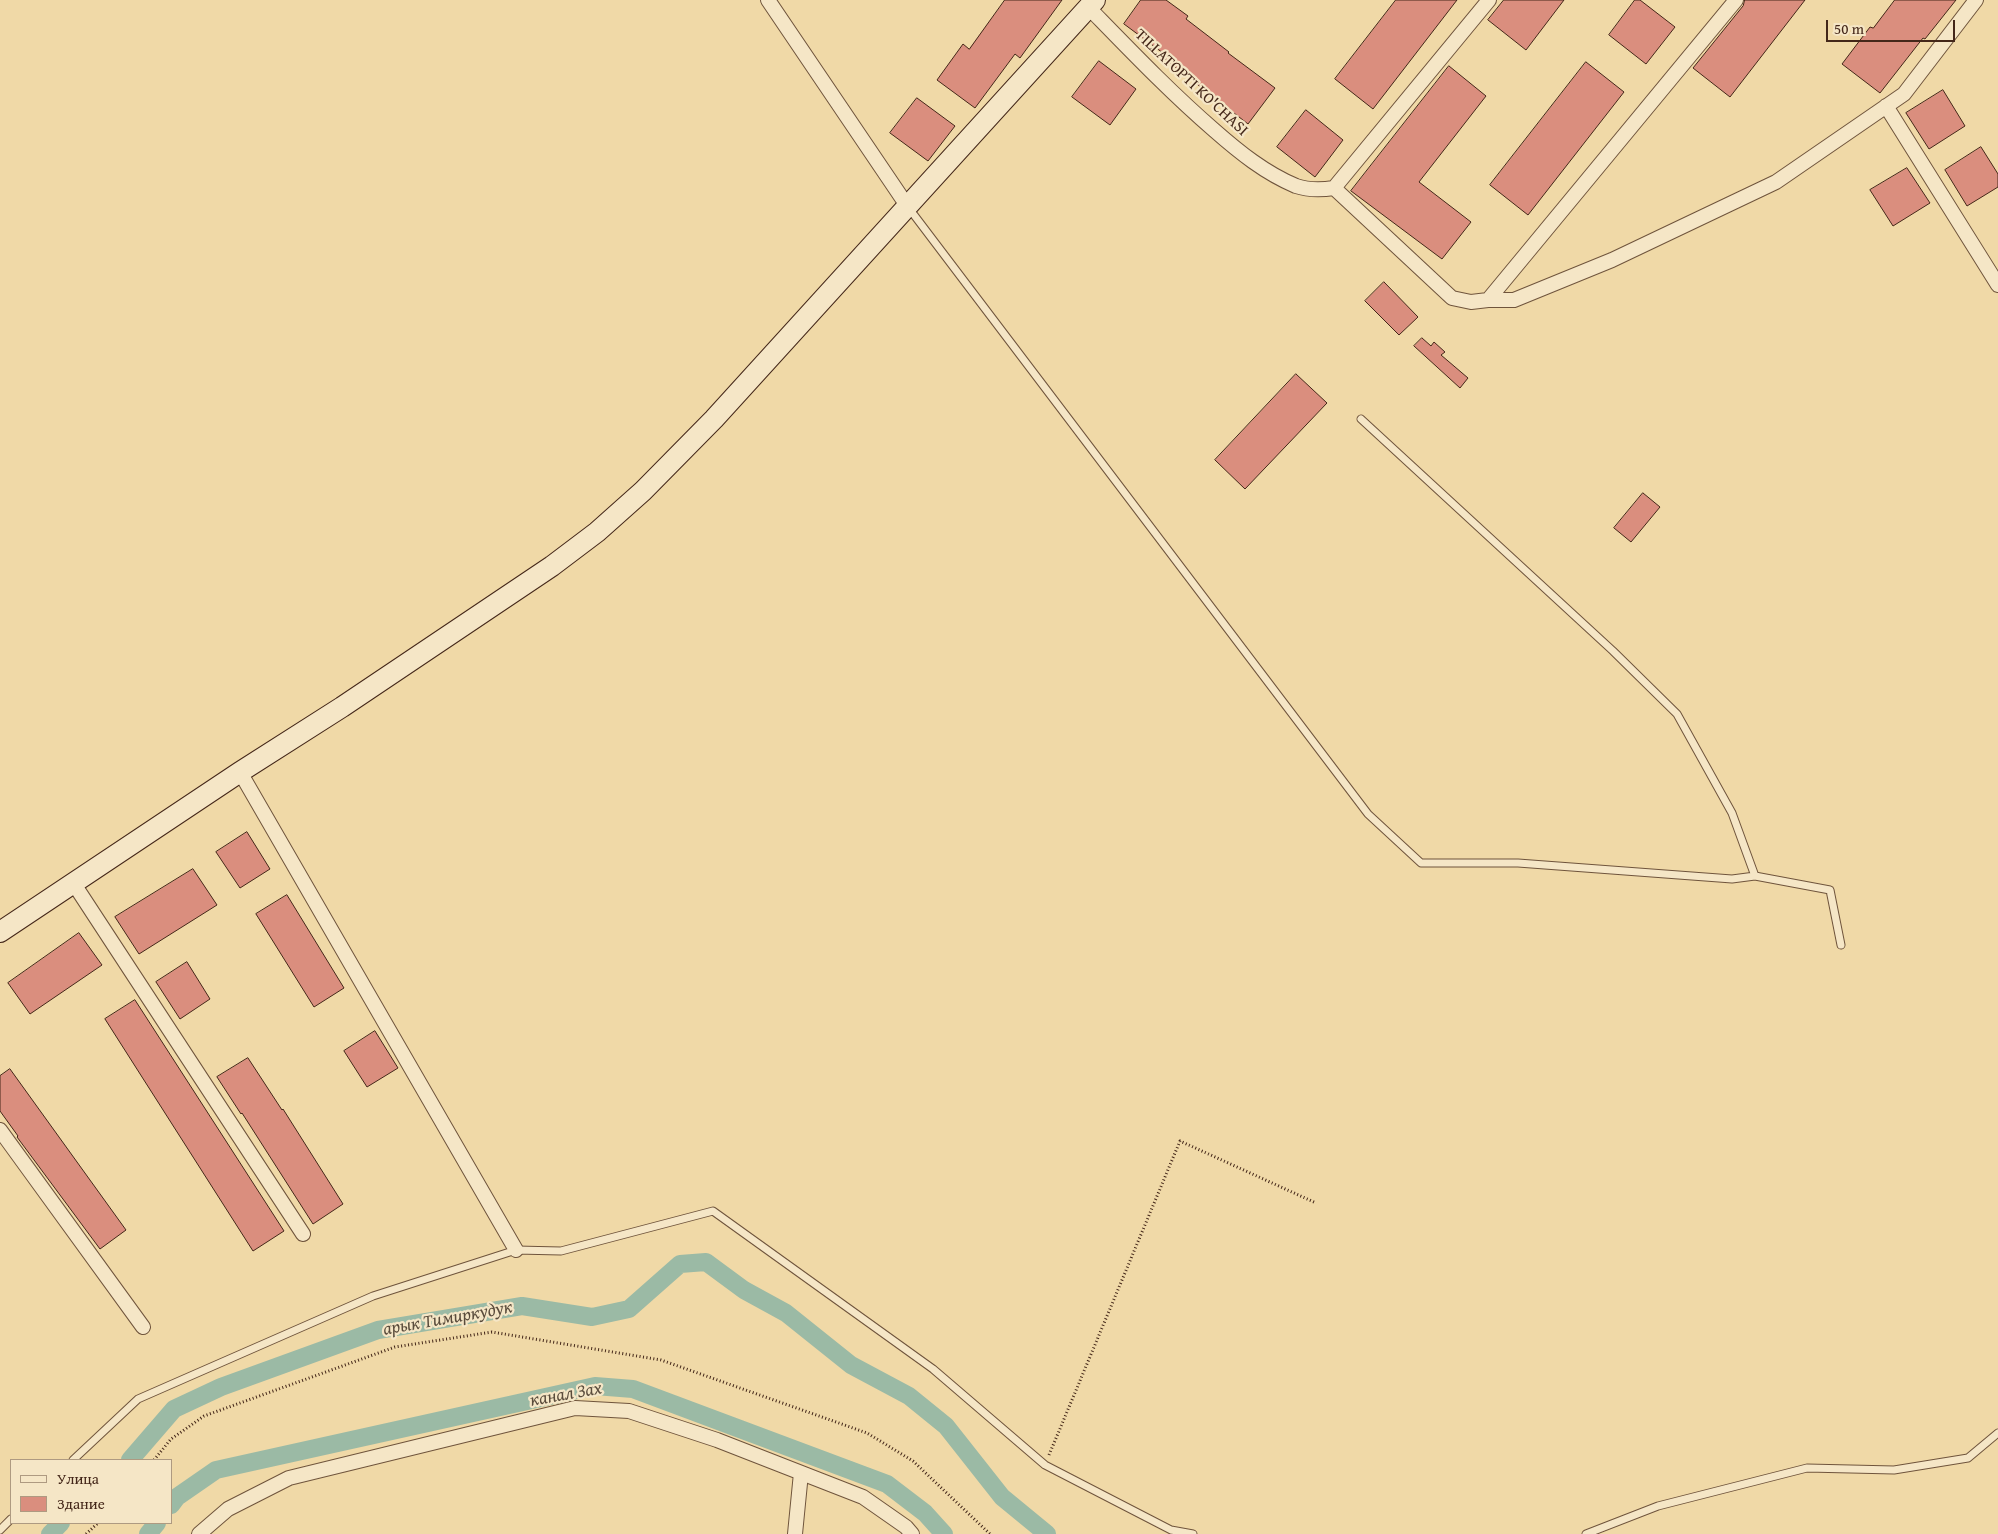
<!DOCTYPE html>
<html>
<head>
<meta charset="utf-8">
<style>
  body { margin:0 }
  #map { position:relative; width:1998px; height:1534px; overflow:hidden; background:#f0d9a7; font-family:"Gentium Book Plus",serif }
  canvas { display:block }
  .legend { position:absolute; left:10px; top:1459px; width:162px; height:65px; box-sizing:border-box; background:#f5e6c6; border:1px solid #ae9a81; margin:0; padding:6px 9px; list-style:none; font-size:15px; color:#442719 }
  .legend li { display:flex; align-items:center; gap:10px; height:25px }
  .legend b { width:25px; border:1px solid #ae9a81 }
  .scale { position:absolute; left:1826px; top:20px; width:129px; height:22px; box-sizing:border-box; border:2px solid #442719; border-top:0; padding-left:6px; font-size:15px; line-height:18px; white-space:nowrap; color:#442719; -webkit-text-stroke:4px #f5e6c6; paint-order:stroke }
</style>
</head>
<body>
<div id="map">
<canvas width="1998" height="1534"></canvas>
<ul class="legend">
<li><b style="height:6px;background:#f5e6c6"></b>Улица</li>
<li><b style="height:14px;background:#da8e7e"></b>Здание</li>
</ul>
<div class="scale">50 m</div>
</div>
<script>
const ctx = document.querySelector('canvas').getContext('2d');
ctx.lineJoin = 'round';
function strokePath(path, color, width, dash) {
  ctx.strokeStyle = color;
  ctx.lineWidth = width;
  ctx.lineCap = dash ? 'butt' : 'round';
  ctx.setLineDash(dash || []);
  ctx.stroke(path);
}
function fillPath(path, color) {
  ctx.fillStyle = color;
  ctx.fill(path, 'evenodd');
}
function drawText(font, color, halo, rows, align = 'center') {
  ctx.font = font + ' "Gentium Book Plus",serif';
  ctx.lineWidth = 4.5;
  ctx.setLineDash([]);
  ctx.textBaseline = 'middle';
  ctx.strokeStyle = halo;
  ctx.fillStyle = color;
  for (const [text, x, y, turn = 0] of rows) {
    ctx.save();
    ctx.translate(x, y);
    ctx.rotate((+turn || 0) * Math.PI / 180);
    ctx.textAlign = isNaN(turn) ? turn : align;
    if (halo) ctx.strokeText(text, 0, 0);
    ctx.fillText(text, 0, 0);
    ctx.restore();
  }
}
strokePath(new Path2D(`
  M 130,1460 L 174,1409 L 221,1387 L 378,1330 L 522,1306 L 592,1317 L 629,1309 L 680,1264 L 706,1262 L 744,1290 L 786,1313 L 851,1365 L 909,1396 L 946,1426 L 1002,1497 L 1047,1534
  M 171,1505 L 177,1497 L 216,1470 L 595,1386 L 633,1389 L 887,1484 L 925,1513 L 944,1534
  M 50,1534 L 61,1523
  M 148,1534 L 157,1523`), '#9bbaa5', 18);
const building = new Path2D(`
  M 1005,0 L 1062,0 L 1020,58 L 1015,54 L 975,108 L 937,80 L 963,44 L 969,49 Z
  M 1141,0 L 1166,0 L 1188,16 L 1186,19 L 1229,52 L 1228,53 L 1275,88 L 1248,124 L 1165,59 L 1167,56 L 1124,24 Z
  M 1396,0 L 1457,0 L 1373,109 L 1335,79 Z
  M 1504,0 L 1564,0 L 1526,50 L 1488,20 Z
  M 1635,0 L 1640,0 L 1675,27 L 1646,64 L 1609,35 Z
  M 1745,0 L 1805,0 L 1730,97 L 1693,68 L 1743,6 Z
  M 1895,0 L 1956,0 L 1925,39 L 1923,38 L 1880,93 L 1842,64 L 1870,27 L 1873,28 Z
  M 1099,61 L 1136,89 L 1110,125 L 1072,97 Z
  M 1586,62 L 1624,92 L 1528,215 L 1490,185 Z
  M 1449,66 L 1486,96 L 1419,182 L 1471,222 L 1442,259 L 1351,191 Z
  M 1943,90 L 1965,126 L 1929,149 L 1906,113 Z
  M 917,98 L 955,126 L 928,161 L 890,133 Z
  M 1306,110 L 1343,140 L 1315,177 L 1277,147 Z
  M 1981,147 L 1998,174 L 1998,187 L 1967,206 L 1945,170 Z
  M 1907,168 L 1930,203 L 1893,226 L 1870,190 Z
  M 1384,282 L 1418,317 L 1399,335 L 1365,301 Z
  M 1422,338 L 1431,346 L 1434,342 L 1445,352 L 1441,355 L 1468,378 L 1460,388 L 1414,346 Z
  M 1296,374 L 1327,403 L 1245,489 L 1215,460 Z
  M 1643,493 L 1660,507 L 1631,542 L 1614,528 Z
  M 247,832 L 270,869 L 240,888 L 216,852 Z
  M 193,869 L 217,905 L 139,954 L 115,917 Z
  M 287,895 L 344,988 L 314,1007 L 256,914 Z
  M 79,933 L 102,965 L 30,1014 L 8,983 Z
  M 187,962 L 210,999 L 180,1019 L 156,982 Z
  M 135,1000 L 284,1231 L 253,1251 L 105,1019 Z
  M 375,1031 L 398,1068 L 367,1087 L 344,1051 Z
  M 248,1058 L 282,1110 L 283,1109 L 343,1204 L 313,1224 L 242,1113 L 241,1114 L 217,1077 Z
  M 10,1069 L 126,1230 L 100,1249 L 17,1137 L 18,1136 L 0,1111 L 0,1076 Z`);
fillPath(building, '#da8e7e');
strokePath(building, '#442719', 1);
const lane = new Path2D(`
  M 908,207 L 1368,814 L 1421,863 L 1518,863 L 1732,879 L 1755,876 L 1830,890 L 1841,945
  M 1361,419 L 1613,651 L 1677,714 L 1732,813 L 1755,876
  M 73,1460 L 138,1399 L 373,1296 L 516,1250 L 561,1251 L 713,1211 L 933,1369 L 1045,1465 L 1171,1530 L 1193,1534
  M 0,1530 L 11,1519
  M 1586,1534 L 1658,1506 L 1807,1468 L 1894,1470 L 1968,1458 L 1998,1433`);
const street = new Path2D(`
  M 768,0 L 908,207
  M 1088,7 C 1129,49 1170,92 1214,130 C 1239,152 1265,173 1296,186 C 1308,190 1321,190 1334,188
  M 1886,106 L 1998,285
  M 1334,188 L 1452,298 L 1471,302 L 1488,300 L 1736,0
  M 1334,188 L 1489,0
  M 1488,300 L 1514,300 L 1612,260 L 1776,182 L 1904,94 L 1976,0
  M 240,772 L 516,1250
  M 74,884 L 303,1234
  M 0,1130 L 143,1327
  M 199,1534 L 228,1509 L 289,1478 L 575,1408 L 629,1411 L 717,1440 L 863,1497 L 906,1527 L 912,1534
  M 795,1534 L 801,1473`);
const secondary = new Path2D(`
  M 0,932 L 240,772 L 342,707 L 552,566 L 597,532 L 643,491 L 714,419 L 1095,0`);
strokePath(lane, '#6f543c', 9);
strokePath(street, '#6f543c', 16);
strokePath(secondary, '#442719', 22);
strokePath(new Path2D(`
  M 1049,1455 L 1180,1141 L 1316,1203
  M 154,1460 L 171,1439 L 204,1416 L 395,1347 L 492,1332 L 661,1360 L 867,1433 L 913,1461 L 990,1534
  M 86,1534 L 98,1523`), '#442719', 3, [1, 2.5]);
strokePath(lane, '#f5e6c6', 7);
strokePath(street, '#f5e6c6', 14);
strokePath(secondary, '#f5e6c6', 20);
drawText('16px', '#442719', '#f5e6c6', [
  ["TILLATOPTI KO'CHASI",1191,83,43]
]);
drawText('italic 18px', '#5a4c3c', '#f5e6c6', [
  ["арык Тимиркудук",448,1319,-10],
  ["канал Зах",566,1395,-10]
]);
</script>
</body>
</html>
